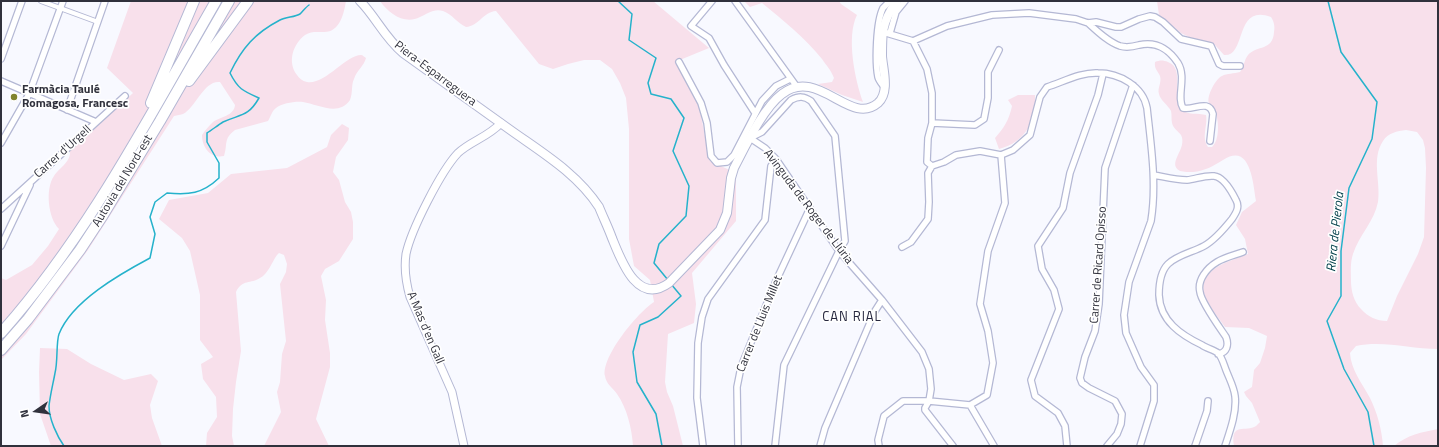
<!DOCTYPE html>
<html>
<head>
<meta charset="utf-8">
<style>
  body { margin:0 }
  #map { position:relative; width:1439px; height:447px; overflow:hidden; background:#f8f9ff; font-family:"Titillium Web",sans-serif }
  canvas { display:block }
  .frame { position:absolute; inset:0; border:2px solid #30313c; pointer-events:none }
  .north { position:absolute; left:16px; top:391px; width:40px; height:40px; -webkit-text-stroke:3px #fff; paint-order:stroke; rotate:257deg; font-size:11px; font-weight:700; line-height:16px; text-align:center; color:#30313c }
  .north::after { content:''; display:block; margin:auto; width:14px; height:18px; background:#30313c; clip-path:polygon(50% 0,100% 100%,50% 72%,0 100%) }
</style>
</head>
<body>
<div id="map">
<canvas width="1439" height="447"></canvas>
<div class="frame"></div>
<div class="north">N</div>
</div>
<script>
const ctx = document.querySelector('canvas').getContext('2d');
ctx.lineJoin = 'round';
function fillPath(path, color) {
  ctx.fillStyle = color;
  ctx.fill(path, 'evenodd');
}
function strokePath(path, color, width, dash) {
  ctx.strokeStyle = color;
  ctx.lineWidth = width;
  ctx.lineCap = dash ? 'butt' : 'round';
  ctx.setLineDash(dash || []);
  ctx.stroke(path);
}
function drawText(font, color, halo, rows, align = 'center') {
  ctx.font = font + ' "Titillium Web",sans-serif';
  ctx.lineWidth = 3.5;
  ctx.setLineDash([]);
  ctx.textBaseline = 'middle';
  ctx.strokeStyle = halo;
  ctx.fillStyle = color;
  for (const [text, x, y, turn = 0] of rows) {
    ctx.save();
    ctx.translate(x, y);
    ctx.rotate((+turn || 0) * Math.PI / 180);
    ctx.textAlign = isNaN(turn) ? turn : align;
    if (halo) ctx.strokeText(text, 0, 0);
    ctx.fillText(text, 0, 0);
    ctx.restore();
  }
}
fillPath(new Path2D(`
  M 131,1 L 346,1 C 344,13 340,33 323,32 C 317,32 311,31 305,35 C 293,44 287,62 297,75 C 299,78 302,81 307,82 C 325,85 346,55 361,55 C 363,55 364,57 366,58 C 364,66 357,70 354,79 C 351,85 353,93 350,100 C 339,117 317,104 303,102 C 296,101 282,103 276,108 C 272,111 271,116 268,121 L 235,130 C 223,139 228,144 224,156 C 211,159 202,148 202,135 C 205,130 209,126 213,122 C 220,117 234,116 235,105 L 220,82 C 204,80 196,107 183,114 C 181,115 177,115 174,116 L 88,250 L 26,334 L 1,360 L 1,278 L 6,280 L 32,265 L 48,246 L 59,229 C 48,218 45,189 54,176 C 60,167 71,162 70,151 L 133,93 L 107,68 Z
  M 380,1 L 653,1 L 709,48 L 675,62 L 699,106 L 710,161 L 736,173 L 736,221 L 692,273 L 696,304 L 694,323 L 668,334 L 665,382 L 667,392 L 673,406 L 683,446 L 633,446 C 632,429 627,408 617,394 C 613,388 606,384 605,376 C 601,357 638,312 654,302 L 650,280 L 634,266 L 629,239 L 629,129 L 626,98 L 620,83 L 612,69 L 600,60 L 584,60 L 568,64 L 553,69 L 539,64 L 496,11 C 483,12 479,26 466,27 C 457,23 452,14 443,11 C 434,8 427,14 420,17 C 405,25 389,14 380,1 Z
  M 744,1 L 839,1 L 841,4 L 857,15 C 846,37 855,80 863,102 L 842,95 L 818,84 L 832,82 L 834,78 C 831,70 826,65 822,59 C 805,38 783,20 762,3 L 750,7 Z
  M 1157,1 L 1438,1 L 1438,349 C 1410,349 1383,340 1356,346 L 1350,353 C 1351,370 1362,383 1370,398 C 1377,412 1382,430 1383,446 L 1234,446 C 1230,421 1246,433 1256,426 C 1256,426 1260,422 1260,422 L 1252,403 L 1246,396 L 1244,392 L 1252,387 L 1254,370 L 1260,363 L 1265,348 L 1267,336 L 1249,328 L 1225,327 C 1218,317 1209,307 1205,296 C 1195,269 1231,261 1248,254 L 1245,239 L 1236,225 L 1242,212 L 1256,201 C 1253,184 1251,142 1223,160 C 1213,166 1205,171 1193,172 C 1189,172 1184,172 1180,171 C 1166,163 1188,149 1181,135 C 1178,131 1173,128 1172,123 C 1171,119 1172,115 1171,111 C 1168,105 1160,100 1159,94 C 1157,88 1162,83 1160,76 C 1158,71 1154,69 1155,62 C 1160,60 1163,60 1168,62 C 1186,68 1170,99 1182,110 C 1186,115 1199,113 1206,115 C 1208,126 1201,137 1208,147 L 1212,147 C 1220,140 1219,120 1215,111 C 1214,108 1210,106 1209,103 C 1206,97 1216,78 1222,76 C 1227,73 1234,74 1240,72 C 1244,67 1244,60 1248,55 C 1257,45 1273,51 1274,32 C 1275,26 1274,22 1271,17 C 1234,3 1247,57 1224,55 L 1215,45 L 1199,42 L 1181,33 L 1159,15 ZM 1406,130 L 1417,132 L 1423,140 L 1425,148 L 1426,168 L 1424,237 L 1418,254 L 1397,296 L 1387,321 C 1377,321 1368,317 1361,309 C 1354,302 1351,291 1351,281 C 1351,272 1350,263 1353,254 C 1359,235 1374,222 1378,202 C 1381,182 1371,159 1383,141 C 1388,133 1397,131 1406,130 Z
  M 1018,95 L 1035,95 C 1036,121 1026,142 999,149 L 995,138 C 1004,128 1009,120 1012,106 L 1008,100 Z
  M 342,124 L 349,128 L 348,140 L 336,157 L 333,172 L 339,180 L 345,202 L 351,212 L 353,222 L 353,239 L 339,261 L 325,269 L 321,276 L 326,300 L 325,320 L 330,353 L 330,367 L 316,419 L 329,446 L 264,446 L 281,412 L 277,392 L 280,382 L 282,354 L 286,341 L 280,284 L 286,272 L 287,264 L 284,255 L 279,253 L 277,255 C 272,262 268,274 260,278 C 251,284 242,279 236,292 L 241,351 L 236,382 L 233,409 L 232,436 L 234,446 L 206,446 L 207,433 L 217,417 L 216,397 L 203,379 L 201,364 L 213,357 L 200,340 L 200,295 L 190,251 L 182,238 L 159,219 L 169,200 L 208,193 L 231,174 L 287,168 L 327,147 L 331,135 Z
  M 40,348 L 67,349 L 91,364 L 124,380 L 151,374 L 158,381 L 150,405 L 152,418 L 162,446 L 51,446 L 40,414 L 39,372 Z
  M 1438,429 L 1438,446 L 1394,446 C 1407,435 1422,432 1438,429 Z`), '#f8e0eb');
strokePath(new Path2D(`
  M 618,1 L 632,14 L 629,40 L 656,58 L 648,83 L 651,94 L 671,99 L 684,118 L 673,151 L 689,186 L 686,216 L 659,244 L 654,263 L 668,280
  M 1328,1 L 1341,52 L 1377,102 L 1372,139 L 1349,188 L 1341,251 L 1341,296 L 1327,321 L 1344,369 L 1368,412 L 1374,446
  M 64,446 C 57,436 49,419 49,406 C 50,396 53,384 55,373 C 58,362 56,342 59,334 C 72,301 120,274 150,258 L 155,234 L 150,217 L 155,202 L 167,193 C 189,195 202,194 219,178 L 219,163 L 207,142 L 207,133 C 212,130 218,125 223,122 C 241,114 248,117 259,98 C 243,91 238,89 230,73 C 242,48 255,33 280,20 C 286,17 295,17 300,14 C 303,11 306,7 309,5
  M 662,446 L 656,414 L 637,382 L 633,352 L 640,325 L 658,317 L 681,296 L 671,284`), '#25b2cb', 1.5);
const pedestrian = new Path2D(`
  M 41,1 L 98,22`);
const minor = new Path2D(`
  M 712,1 L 691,26 L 709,38 L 724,65 L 755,113
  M 735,1 L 797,87
  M 1088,23 C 1097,31 1108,42 1120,46 C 1127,48 1132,47 1139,45 C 1156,41 1168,48 1178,63 C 1187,78 1176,97 1183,108 C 1193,111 1209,98 1213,114 L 1210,141
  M 883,32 L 913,41 L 927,69 L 932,93 L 932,123 L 928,138 L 927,162 L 932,166 L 944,162 L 956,155 L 980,151 L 1001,155 L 1013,150 L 1030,135 L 1040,97 L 1047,87 C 1063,82 1081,72 1098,73 C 1119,73 1143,86 1147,108 C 1151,145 1157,184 1151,221 L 1129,282 L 1124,315 L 1126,333 L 1141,367 L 1154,385 L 1154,401 L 1140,446
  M 890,33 L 896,12 L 905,1
  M 913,41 L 947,26 L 992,15 L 1029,13 L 1076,19 L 1088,23 L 1096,22 L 1116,27 L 1121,27 L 1139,19 L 1150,16 L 1155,17 L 1163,22 L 1181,39 L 1211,46 L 1219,64 L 1223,66 L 1240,66
  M 1,59 L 22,1
  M 679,62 L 701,103 L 707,123 L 711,156 L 717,163 L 727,162 L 734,155 L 762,101 L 776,86 L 790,79
  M 1,81 L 96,122
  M 885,88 C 882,84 879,81 878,77 C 875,62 876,22 883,8 C 885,6 888,3 890,1
  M 67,110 L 105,1
  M 932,123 L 975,125 L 984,119 L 988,98 L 988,72 L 999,50
  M 750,138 L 762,132 L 791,100 C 799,96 804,96 811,101 L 835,136 L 845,241 L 839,251 L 784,365 L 775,446
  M 750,138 L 765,148 L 776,159 L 839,251 L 882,300 L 922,352 L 929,369 L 931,389 L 929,401 L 925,408 L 925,410 L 953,446
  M 1,143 L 29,94 L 63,1
  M 1154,175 C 1165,177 1176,180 1187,180 C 1196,179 1205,175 1214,176 C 1224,177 1232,192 1236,200 C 1240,207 1236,213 1232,219 C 1224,229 1215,240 1204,246 C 1193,252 1177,255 1168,264 C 1161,271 1159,285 1159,295 C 1160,321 1181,335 1202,345 C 1206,348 1214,350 1218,353 C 1222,357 1224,365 1226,370 C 1229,378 1234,387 1235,396 C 1237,412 1230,431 1225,446
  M 1,209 L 125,96
  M 1,246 L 30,185
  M 902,247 L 911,242 L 928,219 L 929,202 L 928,173 L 932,166
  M 1218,354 C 1227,353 1229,345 1226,337 C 1220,328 1201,302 1200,292 C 1197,280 1207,268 1217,262 C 1225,257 1235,255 1243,252
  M 970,405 L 994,446
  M 703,446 L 697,398 L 698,343 L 702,317 L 708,299 L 765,220 L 771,166 L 776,159
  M 738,446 L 737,387 L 741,367 L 776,281 L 810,208
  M 820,446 L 825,428 L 875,311 L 882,300
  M 879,446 L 878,440 L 884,416 L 903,401 L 929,401 L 970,405 L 987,395 L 993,363 L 988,331 L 980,304 L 988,251 L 1005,203 L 1001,155
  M 1067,446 L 1065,426 L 1058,413 L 1035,396 L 1031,380 L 1059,309 L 1054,290 L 1042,269 L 1038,246 L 1063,208 L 1070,173 L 1098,95 L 1103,74
  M 1107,446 L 1117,434 L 1121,424 L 1122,414 L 1115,401 L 1089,388 L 1082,383 L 1080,378 L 1085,357 L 1095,331 L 1099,304 L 1105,168 L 1133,85
  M 1195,446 L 1207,411 L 1208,401`);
const tertiary = new Path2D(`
  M 464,446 L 452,392 L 410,297 C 406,283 404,268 406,254 C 411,230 441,171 458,153 C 471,141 488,137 501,123`);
const secondary = new Path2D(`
  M 360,1 C 376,17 384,37 403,53 C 438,78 474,104 509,129 C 541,152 577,173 599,207 C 603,217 608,227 612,238 C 621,260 637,306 669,283 L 720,230 L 727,213 L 731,178 L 734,168 C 745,147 763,108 782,94 C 818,66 850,127 878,103 C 890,92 883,70 882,56 C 882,48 882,39 883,31 C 885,20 890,10 897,1`);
const motorway = new Path2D(`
  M 189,81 L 248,1
  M 151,103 L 194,1
  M 1,333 C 89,234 150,115 216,1
  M 1,350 L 28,319 L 80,250 L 103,215 L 160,121 L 229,1`);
strokePath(pedestrian, '#b4b8d4', 6);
strokePath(minor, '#b4b8d4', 8);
strokePath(tertiary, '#b4b8d4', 9);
strokePath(secondary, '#b4b8d4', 10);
strokePath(motorway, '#b4b8d4', 12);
strokePath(pedestrian, '#fff', 4);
strokePath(minor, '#fff', 5.5);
strokePath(tertiary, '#fff', 7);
strokePath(secondary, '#fff', 8);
strokePath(motorway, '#fff', 10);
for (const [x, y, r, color] of [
  [14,97,4,"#80832d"]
]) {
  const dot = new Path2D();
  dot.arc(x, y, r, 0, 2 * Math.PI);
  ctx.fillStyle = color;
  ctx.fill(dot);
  strokePath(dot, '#fff', 1.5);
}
drawText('12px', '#30313c', '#fff', [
  ["Piera-Esparreguera",435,74,37],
  ["Carrer d'Urgell",63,152,-42],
  ["Autovia del Nord-est",123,181,-59],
  ["Avinguda de Roger de Llúria",808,207,53],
  ["Carrer de Ricard Opisso",1099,265,-86],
  ["Carrer de Lluis Millet",760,324,-68],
  ["A Mas d'en Gall",425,328,67]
]);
drawText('bold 12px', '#30313c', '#fff', [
  ["Farmàcia Taulé",22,90],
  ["Romagosa, Francesc",22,104]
], 'left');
drawText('italic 13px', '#03404b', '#fff', [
  ["Riera de Pierola",1336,232,-84]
]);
ctx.letterSpacing = '1px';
drawText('13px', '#26273e', '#fff', [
  ["CAN RIAL",852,318]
]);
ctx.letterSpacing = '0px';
</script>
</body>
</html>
